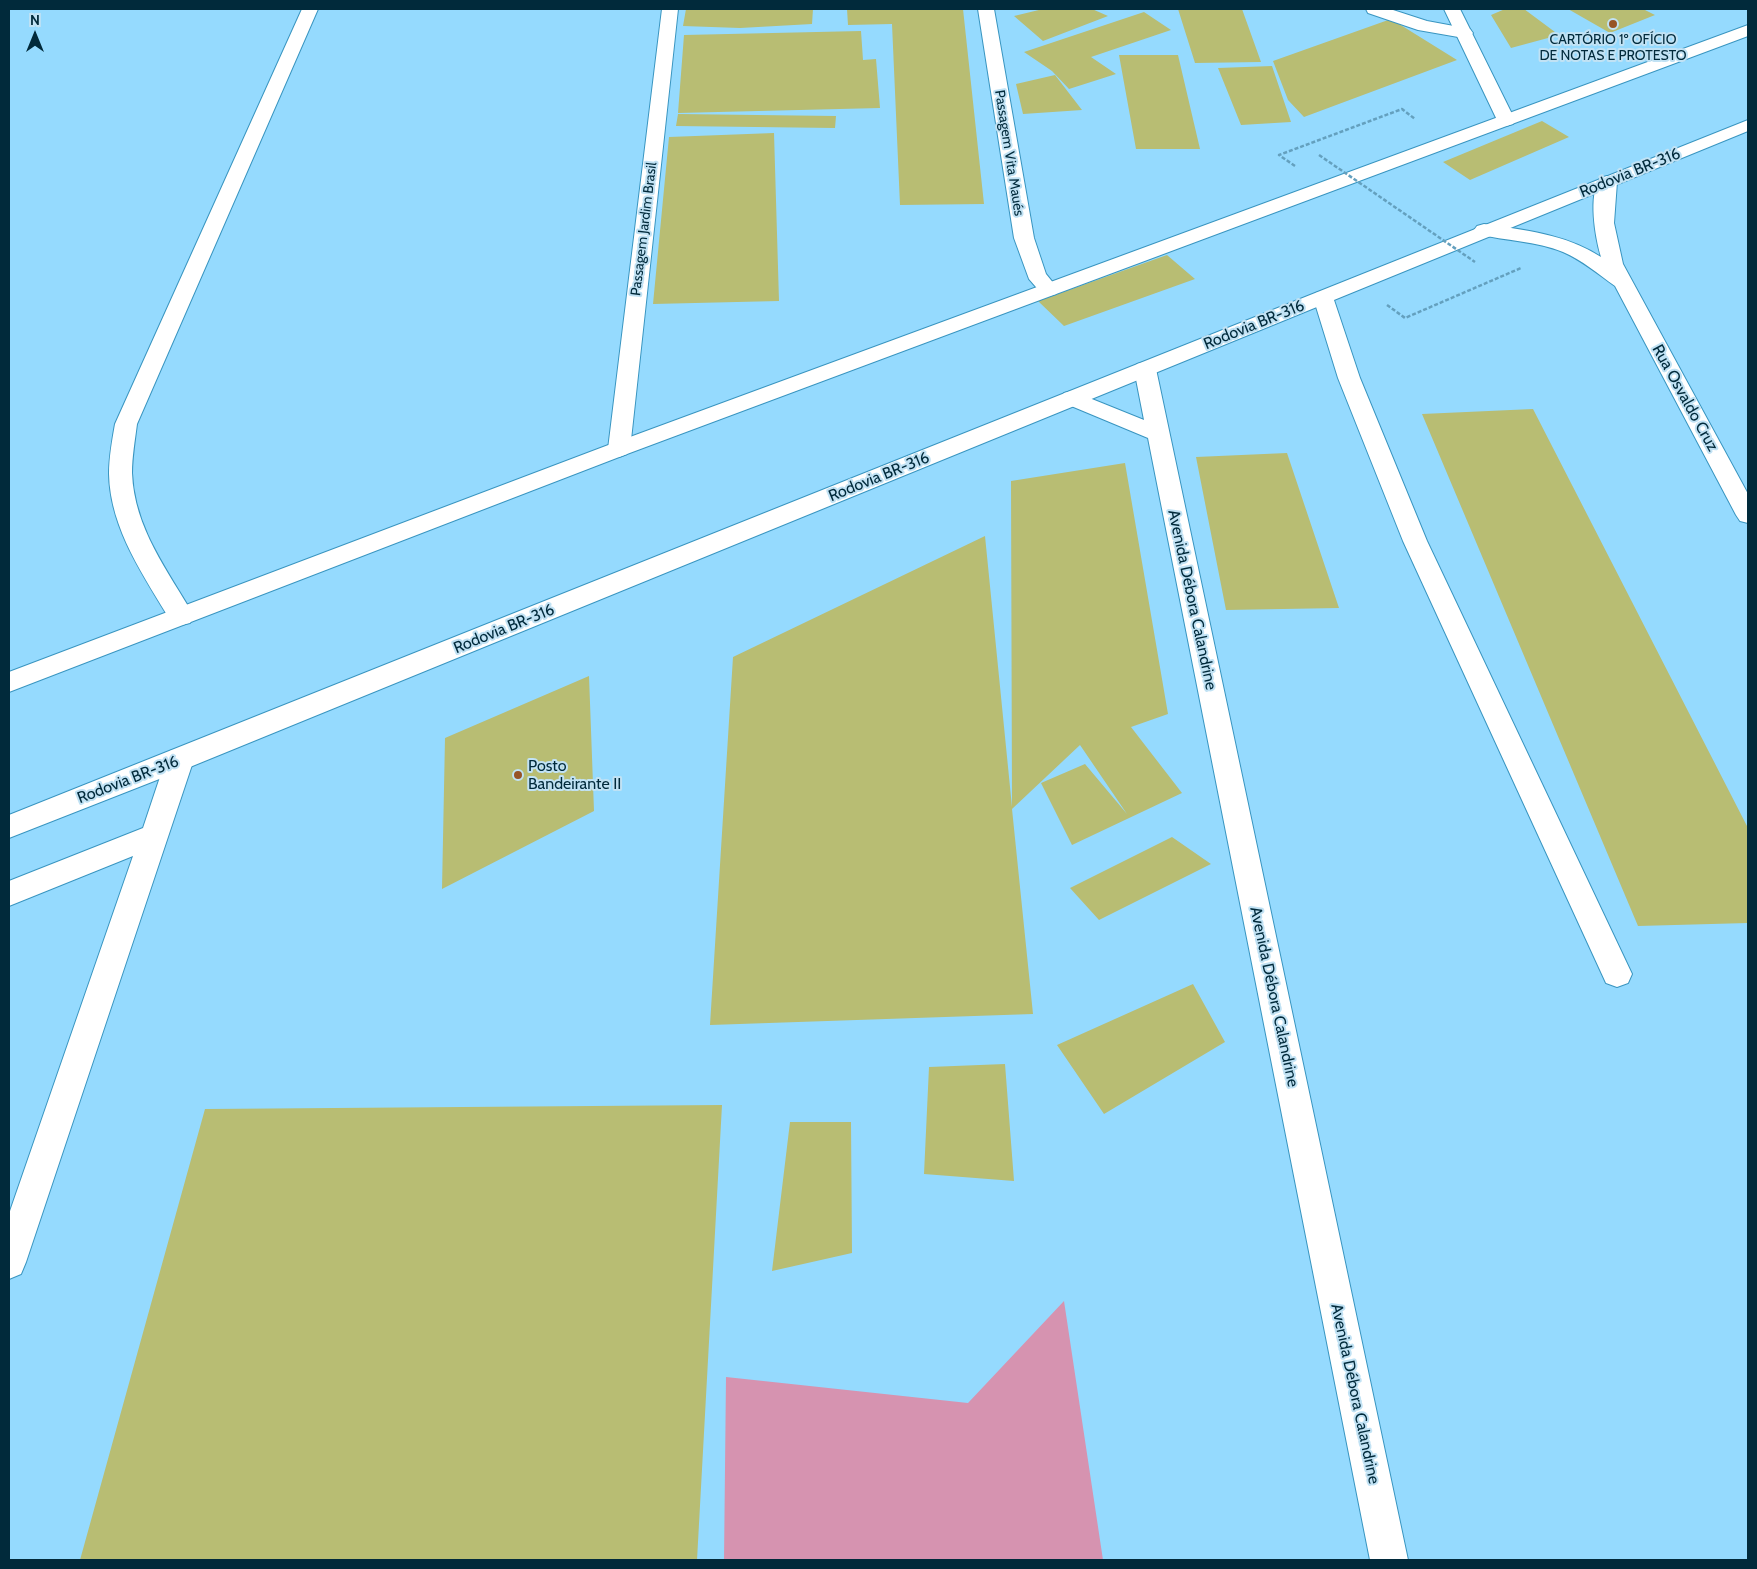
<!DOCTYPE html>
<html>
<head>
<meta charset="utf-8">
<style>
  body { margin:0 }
  #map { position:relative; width:1757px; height:1569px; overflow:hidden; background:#95dafe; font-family:Cabin,sans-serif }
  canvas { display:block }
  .frame { position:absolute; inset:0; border:10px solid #012a3b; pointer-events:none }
  .north { position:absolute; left:10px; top:10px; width:50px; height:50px; -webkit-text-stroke:4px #c1e2f4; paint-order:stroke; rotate:0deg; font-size:14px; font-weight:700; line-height:20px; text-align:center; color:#012a3b }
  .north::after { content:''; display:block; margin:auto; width:18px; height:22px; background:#012a3b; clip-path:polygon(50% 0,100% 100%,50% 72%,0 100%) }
</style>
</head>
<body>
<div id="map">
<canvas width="1757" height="1569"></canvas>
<div class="frame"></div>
<div class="north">N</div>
</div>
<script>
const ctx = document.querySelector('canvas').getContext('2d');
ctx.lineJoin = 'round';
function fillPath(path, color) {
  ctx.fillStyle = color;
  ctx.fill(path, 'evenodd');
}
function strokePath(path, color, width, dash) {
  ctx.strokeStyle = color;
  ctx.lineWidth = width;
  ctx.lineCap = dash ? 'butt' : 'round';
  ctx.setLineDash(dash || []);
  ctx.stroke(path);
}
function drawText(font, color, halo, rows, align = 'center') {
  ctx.font = font + ' Cabin,sans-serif';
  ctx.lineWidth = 4;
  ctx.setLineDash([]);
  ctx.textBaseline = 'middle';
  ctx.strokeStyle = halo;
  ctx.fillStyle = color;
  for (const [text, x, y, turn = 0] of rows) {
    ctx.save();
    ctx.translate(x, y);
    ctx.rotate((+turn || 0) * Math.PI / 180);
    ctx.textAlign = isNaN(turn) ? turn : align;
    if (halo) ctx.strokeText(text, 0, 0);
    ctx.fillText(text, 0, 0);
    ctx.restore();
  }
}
fillPath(new Path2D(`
  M 1064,1301 L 1103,1560 L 724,1560 L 726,1377 L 968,1403 Z`), '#d693b0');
fillPath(new Path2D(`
  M 686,9 L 813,9 L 812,24 L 740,28 L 683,26 Z
  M 847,9 L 963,9 L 984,204 L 900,205 L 892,24 L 848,25 Z
  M 1043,9 L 1092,9 L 1108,16 L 1043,41 L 1014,16 Z
  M 1178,9 L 1242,9 L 1261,62 L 1195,63 Z
  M 1505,9 L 1524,9 L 1559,35 L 1511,48 L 1491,15 Z
  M 1568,9 L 1643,9 L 1655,15 L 1610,33 Z
  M 1144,12 L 1171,30 L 1091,57 L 1116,74 L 1069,89 L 1052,71 L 1024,52 Z
  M 1391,19 L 1457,60 L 1304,117 L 1288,100 L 1273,61 Z
  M 861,31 L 863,60 L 876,59 L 880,108 L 678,113 L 684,35 Z
  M 1119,55 L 1178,55 L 1200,149 L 1136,149 Z
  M 1272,66 L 1291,122 L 1241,125 L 1218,68 Z
  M 1055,75 L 1082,110 L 1023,114 L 1016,84 Z
  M 678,114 L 836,116 L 835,128 L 676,126 Z
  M 1542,121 L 1569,137 L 1470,180 L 1443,162 Z
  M 774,133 L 779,301 L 653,304 L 669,137 Z
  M 1167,255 L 1195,279 L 1064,326 L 1038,301 Z
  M 1533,409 L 1748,828 L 1748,923 L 1638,926 L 1422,414 Z
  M 1287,453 L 1339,608 L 1226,610 L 1196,457 Z
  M 1125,463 L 1168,714 L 1131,727 L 1182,793 L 1072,845 L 1041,783 L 1085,764 L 1127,814 L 1080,745 L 1012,809 L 1033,1014 L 710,1025 L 733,657 L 985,536 L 1012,807 L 1011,481 Z
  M 589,676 L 594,811 L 442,889 L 445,738 Z
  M 1172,837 L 1211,864 L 1099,920 L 1070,888 Z
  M 1193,984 L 1225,1042 L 1104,1114 L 1057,1045 Z
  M 1005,1064 L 1014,1181 L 924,1174 L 929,1067 Z
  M 722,1105 L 697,1560 L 80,1560 L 205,1109 Z
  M 790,1122 L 851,1122 L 852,1253 L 772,1271 Z`), '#b8bd73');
const lane = new Path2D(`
  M 302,9 L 318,9 L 137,424 C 135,440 132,457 132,473 C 134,528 168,571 194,616 L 190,623 L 181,625 L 172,623 C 145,578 110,529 109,474 C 109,457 112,441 115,424 Z
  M 1366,9 L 1390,9 L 1427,21 L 1470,29 L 1473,33 L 1470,37 L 1464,38 L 1418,30 L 1368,13 Z
  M 1323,291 L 1330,293 L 1333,297 L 1360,378 L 1427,541 L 1632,974 L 1628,983 L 1617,987 L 1606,983 L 1403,541 L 1338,378 L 1313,297 L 1316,293 Z
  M 180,748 L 190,751 L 194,759 L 26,1262 L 21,1274 L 9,1279 L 9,1214 L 133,856 L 9,906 L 9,881 L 143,828 L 166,759 L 170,751 Z`);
const street = new Path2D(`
  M 662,9 L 678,9 L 630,449 L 627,454 L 619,457 L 611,454 L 608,449 Z
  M 978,9 L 994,9 L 1034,238 L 1046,274 L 1059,290 L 1056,294 L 1049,296 L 1042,294 L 1029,279 L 1014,238 Z
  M 1145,362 L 1153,364 L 1156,369 L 1408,1560 L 1370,1560 L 1148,438 L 1064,403 L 1061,398 L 1064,393 L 1072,391 L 1144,420 L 1134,369 L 1137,364 Z`);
const secondary = new Path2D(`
  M 1444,9 L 1460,9 L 1515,120 L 1513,124 L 1506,126 L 1499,124 L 1497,120 Z
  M 1607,176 L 1614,178 L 1617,182 L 1614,223 L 1623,264 L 1748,494 L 1748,523 L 1740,521 L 1736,515 L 1615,286 C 1598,274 1582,260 1563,252 C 1536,241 1506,241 1477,234 L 1474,230 L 1477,226 L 1484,224 C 1524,230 1566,234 1601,257 C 1595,237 1588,195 1600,178 Z`);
const highway = new Path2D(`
  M 1748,25 L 1748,36 L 627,454 L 9,692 L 9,672 L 611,444 Z
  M 1748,120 L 1748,131 L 190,767 L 9,838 L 9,815 Z`);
strokePath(lane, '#3995c0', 2);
strokePath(street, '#3995c0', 2);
strokePath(secondary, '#3995c0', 2);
strokePath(highway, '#3995c0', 2);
strokePath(new Path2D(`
  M 1295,166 L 1279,155 L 1402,109 L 1415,119
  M 1387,305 L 1405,318 L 1521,268`), '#64a0be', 2.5, [4, 2]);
fillPath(lane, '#fff');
fillPath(street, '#fff');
fillPath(secondary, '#fff');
fillPath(highway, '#fff');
strokePath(new Path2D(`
  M 1319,155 L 1475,262`), '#64a0be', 2.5, [4, 2]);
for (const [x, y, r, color] of [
  [1613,24,5,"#975326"],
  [518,775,5,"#975326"]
]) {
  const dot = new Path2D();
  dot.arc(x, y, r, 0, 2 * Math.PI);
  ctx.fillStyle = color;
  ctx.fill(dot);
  strokePath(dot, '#c1e2f4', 2);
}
drawText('14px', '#012a3b', '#c1e2f4', [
  ["CARTÓRIO 1º OFÍCIO",1613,40],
  ["DE NOTAS E PROTESTO",1613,56]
]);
drawText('14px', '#012a3b', '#c1e2f4', [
  ["Passagem Vita Maués",1009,153,81],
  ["Passagem Jardim Brasil",644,229,-83]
]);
drawText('16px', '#012a3b', '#c1e2f4', [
  ["Rodovia BR-316",1630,173,-22],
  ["Rodovia BR-316",1254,325,-22],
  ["Rua Osvaldo Cruz",1685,398,61],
  ["Rodovia BR-316",879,477,-22],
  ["Avenida Débora Calandrine",1192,600,78],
  ["Rodovia BR-316",504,629,-22],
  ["Rodovia BR-316",128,780,-21],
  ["Avenida Débora Calandrine",1274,997,78],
  ["Avenida Débora Calandrine",1355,1394,78]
]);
drawText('16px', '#012a3b', '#c1e2f4', [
  ["Posto",528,766],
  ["Bandeirante II",528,784]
], 'left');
</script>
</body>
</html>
